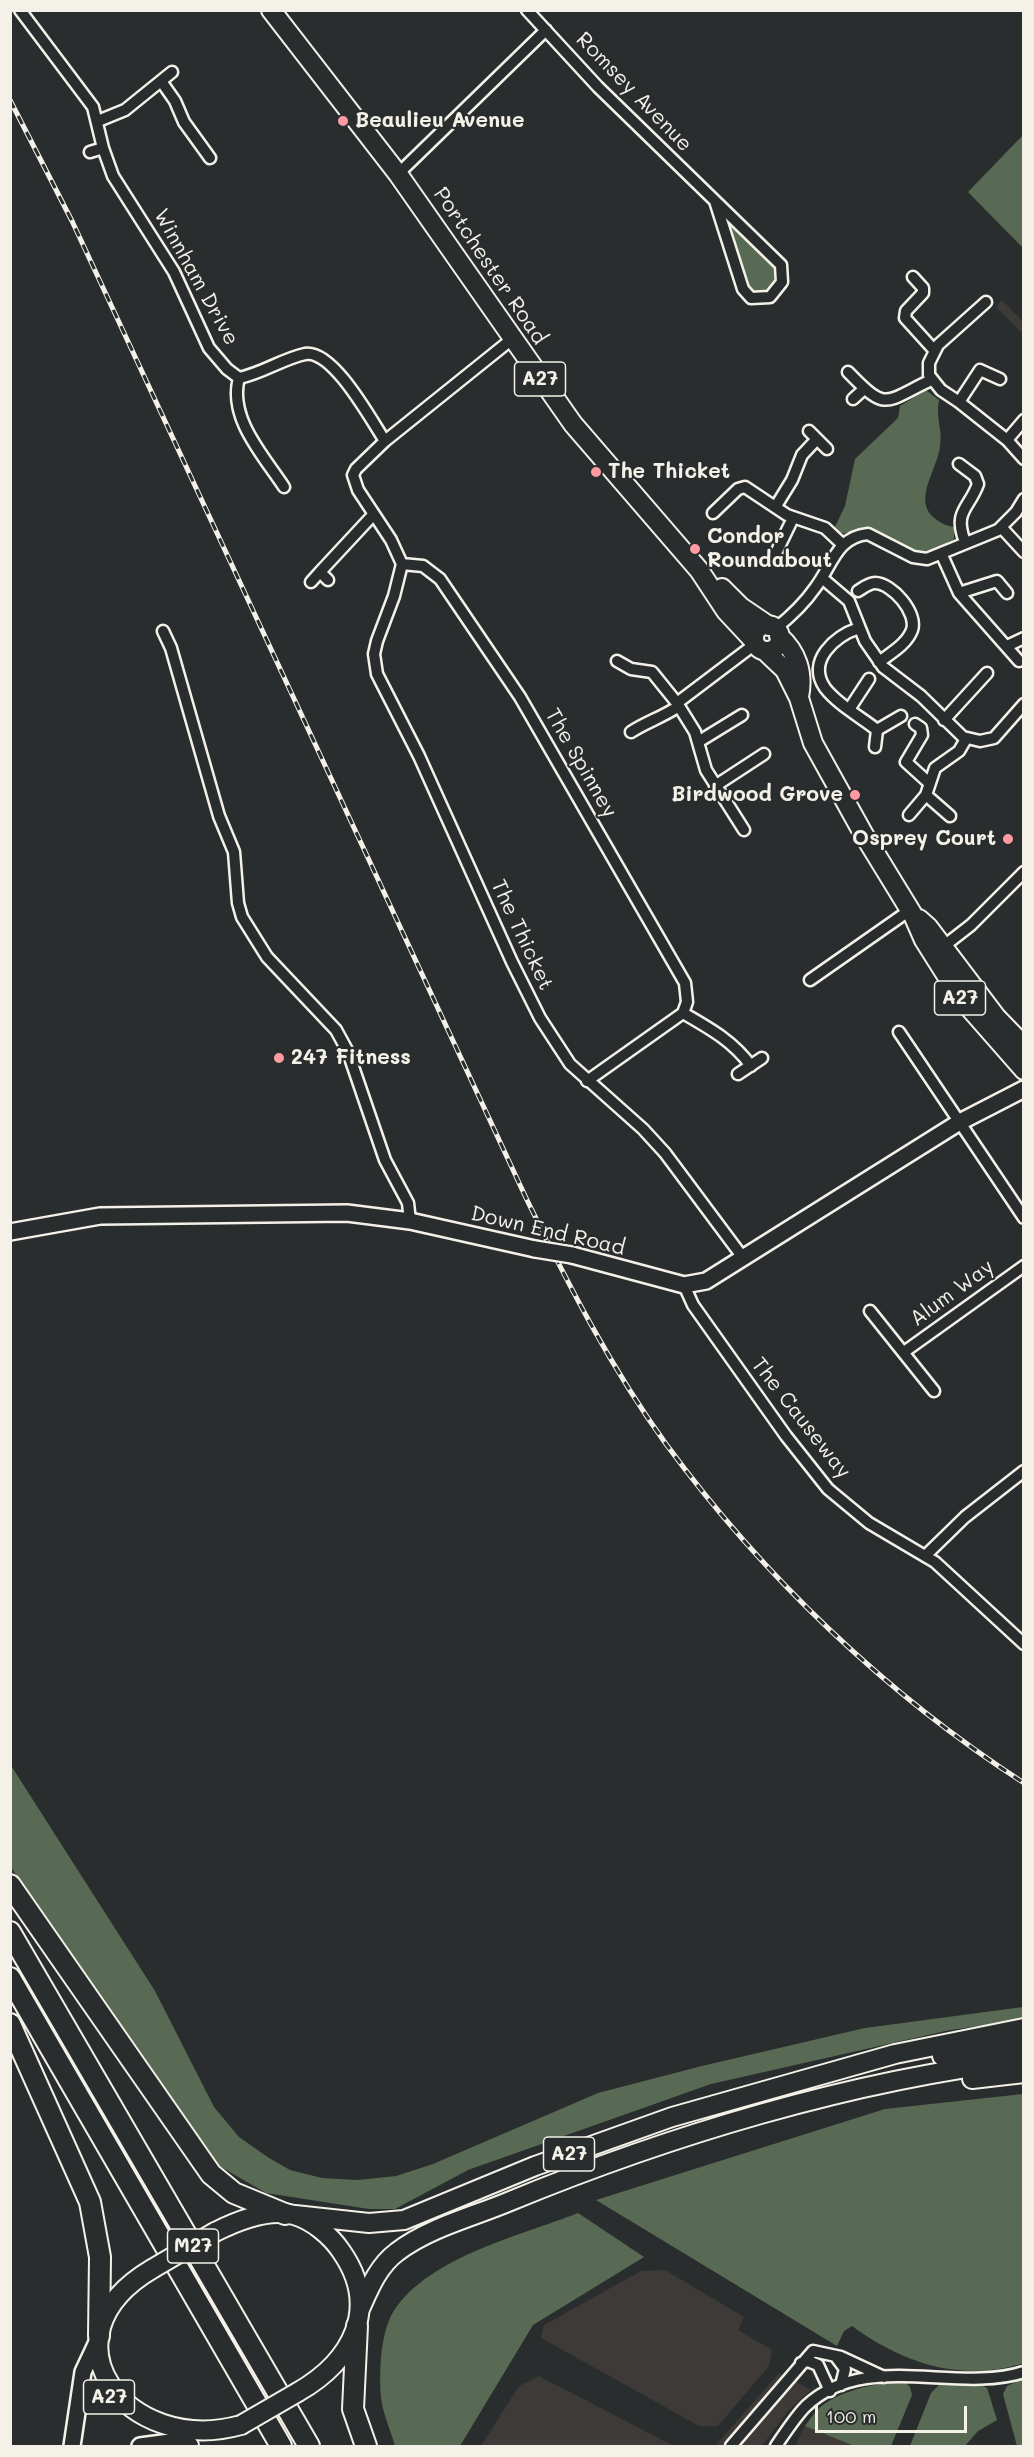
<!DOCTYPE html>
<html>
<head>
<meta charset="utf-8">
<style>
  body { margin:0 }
  #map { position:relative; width:1034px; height:2457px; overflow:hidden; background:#2a2d2e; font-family:Mali,sans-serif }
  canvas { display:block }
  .frame { position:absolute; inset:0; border:12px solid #f4f1e8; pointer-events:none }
  .scale { position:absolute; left:815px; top:2406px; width:152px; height:27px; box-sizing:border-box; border:3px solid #f4f1e8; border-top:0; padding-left:8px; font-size:18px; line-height:21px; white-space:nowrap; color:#f4f1e8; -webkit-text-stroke:4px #2a2d2e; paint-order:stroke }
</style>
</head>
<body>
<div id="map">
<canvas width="1034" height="2457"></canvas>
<div class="frame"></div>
<div class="scale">100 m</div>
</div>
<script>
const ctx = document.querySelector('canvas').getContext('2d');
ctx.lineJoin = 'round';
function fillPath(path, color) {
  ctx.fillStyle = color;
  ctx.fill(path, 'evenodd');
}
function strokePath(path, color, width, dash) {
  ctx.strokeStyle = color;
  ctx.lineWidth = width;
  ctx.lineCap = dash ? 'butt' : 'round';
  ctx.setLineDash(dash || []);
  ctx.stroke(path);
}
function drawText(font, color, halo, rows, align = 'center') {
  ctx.font = font + ' Mali,sans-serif';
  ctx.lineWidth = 4.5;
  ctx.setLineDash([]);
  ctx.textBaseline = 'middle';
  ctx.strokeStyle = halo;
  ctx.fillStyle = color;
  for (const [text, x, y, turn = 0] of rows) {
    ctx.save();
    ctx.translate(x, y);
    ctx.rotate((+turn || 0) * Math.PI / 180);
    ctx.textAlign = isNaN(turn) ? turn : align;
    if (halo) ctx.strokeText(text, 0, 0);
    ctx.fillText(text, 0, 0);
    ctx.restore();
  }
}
fillPath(new Path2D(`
  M 1002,300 L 1023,322 L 1023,334 L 996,307 Z
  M 665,2270 L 744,2317 L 738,2330 L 772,2350 L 769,2366 L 718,2426 L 699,2426 L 541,2338 L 544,2325 L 641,2271 Z
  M 779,2373 L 811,2390 L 789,2410 L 762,2446 L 715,2446 Z
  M 539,2376 L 674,2446 L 481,2446 L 519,2386 Z
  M 805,2426 L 854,2446 L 795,2446 Z`), '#3d3a38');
fillPath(new Path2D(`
  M 1023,135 L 1023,248 L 968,192 Z
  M 732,225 L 778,268 L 779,277 L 770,291 L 755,295 L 748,289 L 728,227 Z
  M 926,390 L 939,400 C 935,417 943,430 940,446 C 938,468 913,499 933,517 C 940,523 946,526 954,527 L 954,539 C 944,544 932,554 920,553 C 899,552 884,530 864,529 C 850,528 846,539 834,529 L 845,506 L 855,459 L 898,418 L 900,406 Z
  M 10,1764 L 155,1991 L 214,2107 L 239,2137 L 269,2158 L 290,2170 L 322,2178 L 358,2180 L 396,2176 L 433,2164 L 598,2093 L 702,2066 L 865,2028 L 1023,2007 L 1023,2020 L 950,2030 L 711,2084 L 468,2170 L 395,2209 L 369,2209 L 266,2193 L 216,2164 L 64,1950 L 11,1867 Z
  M 1023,2094 L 1024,2363 C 960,2383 903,2363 852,2326 L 844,2331 L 837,2346 L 596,2200 L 885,2109 Z
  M 578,2213 L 644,2257 L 533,2325 L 460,2446 L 395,2446 C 391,2431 383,2414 381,2398 C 379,2372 380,2331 395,2309 C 432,2256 520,2236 578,2213 Z
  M 1023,2379 L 1023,2446 L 1017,2446 L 1003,2394 L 1007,2386 Z
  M 904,2381 L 910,2387 L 912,2395 L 891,2446 L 854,2446 L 805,2426 C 810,2419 816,2410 823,2405 C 845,2389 878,2383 904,2381 Z
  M 940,2384 L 979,2384 L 987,2388 L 997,2420 L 978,2431 L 965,2446 L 910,2446 L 931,2393 Z`), '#596a54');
const street = new Path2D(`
  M 20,10 L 93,107 L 103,148 L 113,176 L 174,272 L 209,348 L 227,369 L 239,378 C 263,373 282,359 305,354 C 333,349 371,420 385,441
  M 527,10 L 598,87 L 781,265 L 782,282 L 770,297 L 751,298 L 743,289 L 715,201
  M 161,81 L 175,101 L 184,122 L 210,158
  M 98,121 L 125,110 L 172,72
  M 90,152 L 103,148
  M 398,174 L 546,30
  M 913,277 L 923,288 L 923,293 L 906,311 L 905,318 L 934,350
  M 986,302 L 938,345 L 929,363 L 929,375 L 941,390 L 959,402 L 1007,440 L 1024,459
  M 512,339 L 385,441 L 356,469 L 353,475 L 358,490 L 391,540 L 402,564 L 394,596 L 377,641 L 374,654 L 377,674 L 419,756 L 512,962 L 540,1018 L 570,1064 L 643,1129 L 665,1153 L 744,1259
  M 848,372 C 887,412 883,403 931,380
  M 239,378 C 228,418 263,455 284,487
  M 853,399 L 864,389
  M 959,402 L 980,370 L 1000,379
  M 809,431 L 827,449
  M 1007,440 L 1024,420
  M 959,464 L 975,476 L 978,484 C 969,509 953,511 965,542
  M 776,506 L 792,480 L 802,455 L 817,439
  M 713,513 L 738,489 L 745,487 L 787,515 L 825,528 L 842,544
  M 1001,527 L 1024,552
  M 776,553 L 793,518
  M 941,553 L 959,593 L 1019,661
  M 402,564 L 423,566 L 440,579 L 520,697 L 685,983 L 687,1002 L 683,1013 C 709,1028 733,1041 751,1066
  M 822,578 L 849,601 L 865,641 L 883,667 L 921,696 L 963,737 L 980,741 L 994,738 L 1024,704
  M 328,580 L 320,572 L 373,515
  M 311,582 L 320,572
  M 858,591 C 863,588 869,583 875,583 C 892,583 918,613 912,630 C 907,644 891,653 879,662
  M 959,593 L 997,581 L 1007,593
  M 859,628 C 835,636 806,661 825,688 C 838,705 861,717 877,730
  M 775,629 C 790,617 804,604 815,588 C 832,566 836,537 868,534 L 913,557 L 927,559 L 998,530 L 1016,512 L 1024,499
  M 163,631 L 171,648 L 219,816 L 234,852 L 238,903 L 242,917 L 267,957 L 336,1030 L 348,1052 L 385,1160 L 408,1203 L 410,1221
  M 1007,646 L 1024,638
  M 617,661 L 631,669 L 652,672 L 677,703
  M 850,708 L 869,679
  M 944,720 L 987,673
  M 915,724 L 921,728 L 922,735 L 906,762 L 928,782
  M 631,732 C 646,722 663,717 679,706
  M 698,742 L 742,715
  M 875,747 L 877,730 L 901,716
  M 715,786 L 764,754
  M 926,795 L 950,816
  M 909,815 L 926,795 L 935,768 L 959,751 L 966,739
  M 744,830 L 706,770 L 695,732 L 677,703 L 755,644
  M 944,946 L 971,925 L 1024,872
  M 810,980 L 910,910
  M 899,1032 L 1024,1218
  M 738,1074 L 762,1058
  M 587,1081 L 683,1013
  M 684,1285 L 693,1305 L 786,1436 L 828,1489 L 869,1523 L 935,1562 L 1024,1644
  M 870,1311 L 934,1391
  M 904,1352 L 1024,1266
  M 925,1556 L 965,1517 L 1024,1471
  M 836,2357 L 845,2369 L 841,2385
  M 801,2363 L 808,2361 L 818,2365 L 830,2391
  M 731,2446 L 813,2351 L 841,2357 L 884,2377
  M 776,2446 C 785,2433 795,2417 806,2406 C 865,2350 955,2394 1024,2372`);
const secondary = new Path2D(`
  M 10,1232 L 100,1216 L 347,1213 L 410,1221 L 535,1249
  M 572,1255 L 684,1285 L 706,1281 L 958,1123 L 1024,1089
  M 72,2446 L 83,2372 L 99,2338
  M 140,2446 L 170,2442`);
const primary = new Path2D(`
  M 271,10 L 398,174 L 573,424 L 699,570 L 726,611 L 754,641
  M 722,588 L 741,607 L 769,626
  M754 638a13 13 0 1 1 26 0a13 13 0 1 1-26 0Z
  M 779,636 C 797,652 804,673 799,697
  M 765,651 L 785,670 L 799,698 L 813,743 L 864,835 L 913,915 L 924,940 L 960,997 L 1024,1070
  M 919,919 L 928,927 L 996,1017 L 1024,1046
  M 942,2056 L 1024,2044
  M 972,2079 L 1024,2073
  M 295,2215 L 369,2223 L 404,2220 L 535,2166 L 672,2117 L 895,2054 L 1024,2028
  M 215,2232 C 237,2221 269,2208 294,2215 C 312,2220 331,2236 341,2251 C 381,2308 352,2361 298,2392
  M 152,2269 C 37,2337 126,2457 241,2425
  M 360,2309 C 369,2289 378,2266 397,2252 C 428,2228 472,2217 508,2202 C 668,2136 852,2080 1024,2060`);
const highway = new Path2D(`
  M 10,1885 L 211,2174 L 234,2193 L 285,2214
  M 10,1932 L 309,2446
  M 10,1978 L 281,2446
  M 10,2024 L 90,2202 L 100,2257 L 99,2336
  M 357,2326 L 353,2409 L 366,2446
  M 180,2443 L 188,2446`);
strokePath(street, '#f4f1e8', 15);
strokePath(secondary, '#f4f1e8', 20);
strokePath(primary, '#f4f1e8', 22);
strokePath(highway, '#f4f1e8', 24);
strokePath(street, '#2a2d2e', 10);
strokePath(secondary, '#2a2d2e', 15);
strokePath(primary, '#2a2d2e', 18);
strokePath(highway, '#2a2d2e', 20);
const rail = new Path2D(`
  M 10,100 L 72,221 L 527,1200 C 568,1284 611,1368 666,1444 C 763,1576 886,1694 1024,1783`);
strokePath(rail, '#f4f1e8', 5);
strokePath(rail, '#2a2d2e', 3, [9]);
const secondaryBridge = new Path2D(`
  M 535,1249 L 572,1255`);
const primaryBridge = new Path2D(`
  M 152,2269 L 215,2232
  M 241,2425 L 298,2392`);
strokePath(secondaryBridge, '#f4f1e8', 20, []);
strokePath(primaryBridge, '#f4f1e8', 22, []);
strokePath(secondaryBridge, '#2a2d2e', 15);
strokePath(primaryBridge, '#2a2d2e', 18);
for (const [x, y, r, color] of [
  [343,121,6,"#ff9aa2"],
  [596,472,6,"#ff9aa2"],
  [695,549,6,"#ff9aa2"],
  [855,795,6,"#ff9aa2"],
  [1008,839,6,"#ff9aa2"],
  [279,1058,6,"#ff9aa2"]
]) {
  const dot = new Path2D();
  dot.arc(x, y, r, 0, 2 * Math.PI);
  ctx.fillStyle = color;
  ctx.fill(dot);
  strokePath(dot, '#2a2d2e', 2);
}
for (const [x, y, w] of [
  [540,379,51],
  [960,998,51],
  [569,2154,51],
  [193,2246,51],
  [109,2397,51]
]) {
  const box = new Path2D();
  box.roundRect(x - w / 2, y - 17, w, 34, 4.5);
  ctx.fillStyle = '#2a2d2e';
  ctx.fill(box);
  strokePath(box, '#f4f1e8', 1.5);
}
drawText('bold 20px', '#f4f1e8', null, [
  ["A27",540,379],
  ["A27",960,998],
  ["A27",569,2154],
  ["M27",193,2246],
  ["A27",109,2397]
]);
drawText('21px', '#f4f1e8', '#2a2d2e', [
  ["Romsey Avenue",634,92,46],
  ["Portchester Road",490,266,56],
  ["Winnham Drive",196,277,61],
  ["The Spinney",581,763,60],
  ["The Thicket",522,935,65],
  ["Down End Road",548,1231,13],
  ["Alum Way",952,1293,-36],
  ["The Causeway",801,1418,52]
]);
drawText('bold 21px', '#f4f1e8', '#2a2d2e', [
  ["Beaulieu Avenue",355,121],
  ["The Thicket",608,472],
  ["Condor",707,537],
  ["Roundabout",707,561],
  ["Birdwood Grove",843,795,"right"],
  ["Osprey Court",996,839,"right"],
  ["247 Fitness",291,1058]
], 'left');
</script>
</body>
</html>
